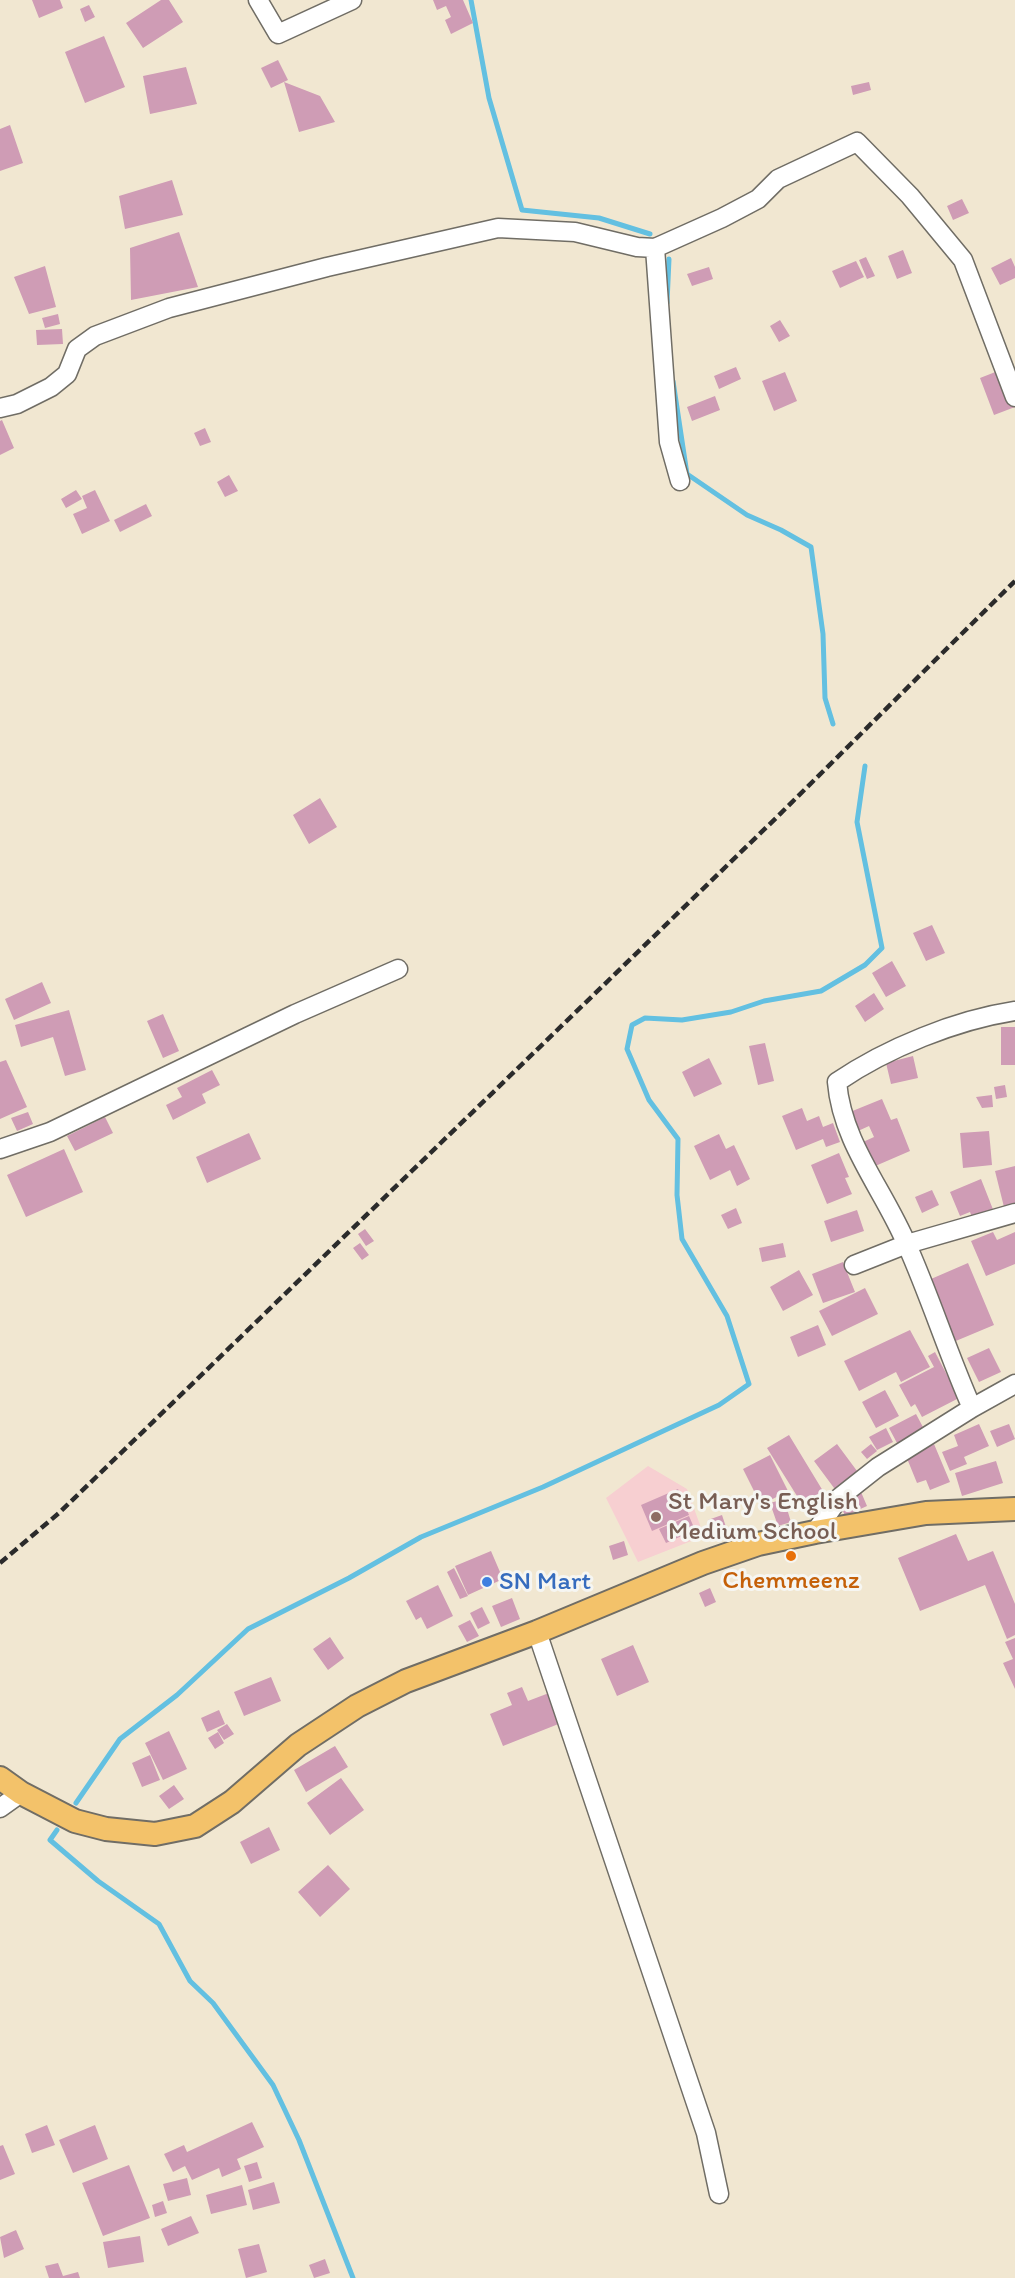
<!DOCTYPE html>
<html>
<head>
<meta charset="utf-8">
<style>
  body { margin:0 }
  canvas { display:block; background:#f1e7d1 }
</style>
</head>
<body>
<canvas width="1015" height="2278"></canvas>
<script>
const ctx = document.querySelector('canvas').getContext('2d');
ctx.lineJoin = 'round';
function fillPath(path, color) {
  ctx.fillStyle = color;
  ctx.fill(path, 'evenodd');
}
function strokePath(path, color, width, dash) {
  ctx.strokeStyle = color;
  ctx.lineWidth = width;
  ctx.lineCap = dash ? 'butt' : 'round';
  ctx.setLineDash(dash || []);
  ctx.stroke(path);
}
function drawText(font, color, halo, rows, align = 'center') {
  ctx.font = font + ' Itim,sans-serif';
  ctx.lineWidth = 6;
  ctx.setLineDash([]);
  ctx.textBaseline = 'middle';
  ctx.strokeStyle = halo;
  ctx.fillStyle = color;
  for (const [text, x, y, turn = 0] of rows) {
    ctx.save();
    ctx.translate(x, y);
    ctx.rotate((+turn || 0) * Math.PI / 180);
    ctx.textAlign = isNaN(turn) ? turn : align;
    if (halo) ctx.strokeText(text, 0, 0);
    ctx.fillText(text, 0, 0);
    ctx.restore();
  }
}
fillPath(new Path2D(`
  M 648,1466 L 687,1489 L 704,1536 L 638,1562 L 606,1498 Z`), '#f7cfd1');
strokePath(new Path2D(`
  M 471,0 L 489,98 L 522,210 L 599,218 L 650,234
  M 667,303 L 669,259
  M 673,381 L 687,474 L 747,515 L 781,530 L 811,547 L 823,634 L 825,698 L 833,724
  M 76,1803 L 120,1739 L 177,1695 L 248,1629 L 349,1578 L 421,1537 L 543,1487 L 719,1405 L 749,1384 L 727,1316 L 682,1239 L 677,1195 L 678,1139 L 649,1100 L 627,1049 L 632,1025 L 645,1018 L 682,1020 L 731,1012 L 764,1001 L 821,991 L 865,965 L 882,948 L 857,822 L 865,766
  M 57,1830 L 50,1840 L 98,1881 L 159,1924 L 190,1981 L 213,2003 L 273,2085 L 299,2140 L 353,2278`), '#63c0e1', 5);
fillPath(new Path2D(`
  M 32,0 L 60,0 L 63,8 L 39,18 Z
  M 161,0 L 169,0 L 183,22 L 143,48 L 126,23 Z
  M 433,0 L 463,0 L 473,23 L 451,34 L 445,20 L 451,17 L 446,6 L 437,10 Z
  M 89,5 L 95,17 L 85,22 L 80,9 Z
  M 104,36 L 125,87 L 85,103 L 65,52 Z
  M 278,60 L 288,80 L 271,88 L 261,68 Z
  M 186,67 L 197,104 L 150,114 L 143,76 Z
  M 284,82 L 320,96 L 335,122 L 299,132 Z
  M 869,82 L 871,90 L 853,95 L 851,86 Z
  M 10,125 L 23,163 L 0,171 L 0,129 Z
  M 172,180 L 183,215 L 125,229 L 119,196 Z
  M 962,199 L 969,213 L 953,220 L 947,206 Z
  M 179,232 L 198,287 L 131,300 L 130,248 Z
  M 903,250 L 912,273 L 897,279 L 888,256 Z
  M 866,257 L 875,276 L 867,279 L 859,260 Z
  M 1011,258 L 1015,267 L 1015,278 L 1000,285 L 991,268 Z
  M 856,261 L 864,277 L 840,288 L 832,271 Z
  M 45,266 L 56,307 L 29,314 L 14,277 Z
  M 709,267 L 713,279 L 692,286 L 687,274 Z
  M 58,314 L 60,324 L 45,328 L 42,318 Z
  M 780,320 L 790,336 L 779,342 L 770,326 Z
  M 62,329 L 63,344 L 37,345 L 36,330 Z
  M 736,367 L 741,379 L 719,389 L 714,376 Z
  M 1003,369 L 1015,399 L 1015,407 L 994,415 L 980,378 Z
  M 785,372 L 797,401 L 774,411 L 762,381 Z
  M 715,396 L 720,410 L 692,421 L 687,407 Z
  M 2,420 L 14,448 L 0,455 L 0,421 Z
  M 205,428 L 211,442 L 200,446 L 194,433 Z
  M 229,475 L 238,491 L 225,497 L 217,482 Z
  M 76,490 L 82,499 L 66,508 L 61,499 Z
  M 95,490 L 110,521 L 82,534 L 73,514 L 87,508 L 82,496 Z
  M 146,504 L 152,516 L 120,532 L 114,520 Z
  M 320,798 L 337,827 L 309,844 L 293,815 Z
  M 932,925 L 945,953 L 926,961 L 913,933 Z
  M 892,961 L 906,986 L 886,997 L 872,973 Z
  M 42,982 L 51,1003 L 14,1020 L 5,999 Z
  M 874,993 L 884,1009 L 865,1022 L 855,1006 Z
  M 69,1010 L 86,1070 L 65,1076 L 53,1037 L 21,1047 L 15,1025 Z
  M 163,1014 L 179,1051 L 163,1058 L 147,1021 Z
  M 1001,1027 L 1015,1027 L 1015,1065 L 1001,1065 Z
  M 765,1043 L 774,1081 L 758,1085 L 749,1046 Z
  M 913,1056 L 918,1078 L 891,1084 L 886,1063 Z
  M 709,1058 L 722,1084 L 694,1097 L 682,1072 Z
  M 6,1060 L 27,1107 L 0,1119 L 0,1062 Z
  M 212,1070 L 220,1085 L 202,1094 L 206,1103 L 173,1120 L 166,1105 L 182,1097 L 177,1088 Z
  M 1005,1085 L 1007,1097 L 996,1099 L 994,1087 Z
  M 992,1095 L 993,1107 L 982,1108 L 976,1097 Z
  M 882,1099 L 891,1120 L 897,1118 L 910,1151 L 873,1167 L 863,1142 L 874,1137 L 869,1126 L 858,1131 L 850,1112 Z
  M 802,1108 L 807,1121 L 819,1116 L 823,1127 L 833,1123 L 840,1142 L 826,1147 L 823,1139 L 796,1150 L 782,1116 Z
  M 28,1112 L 33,1124 L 17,1131 L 11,1118 Z
  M 105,1117 L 113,1133 L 75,1151 L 67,1136 Z
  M 989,1131 L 992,1165 L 963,1168 L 960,1133 Z
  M 249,1133 L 261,1159 L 207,1183 L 196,1157 Z
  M 719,1134 L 726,1149 L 734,1145 L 750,1179 L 737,1186 L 730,1170 L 710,1180 L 694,1146 Z
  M 64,1149 L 83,1192 L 26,1217 L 7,1175 Z
  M 839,1153 L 849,1177 L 845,1178 L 852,1194 L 827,1204 L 811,1165 Z
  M 1015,1166 L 1015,1204 L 1004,1207 L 995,1171 Z
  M 981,1179 L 994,1212 L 973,1220 L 970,1212 L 960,1216 L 950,1192 Z
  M 932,1190 L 939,1205 L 922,1213 L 915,1197 Z
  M 736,1208 L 742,1223 L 728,1229 L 721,1215 Z
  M 857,1210 L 864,1231 L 831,1242 L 824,1221 Z
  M 365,1229 L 374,1241 L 366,1246 L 358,1234 Z
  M 993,1232 L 997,1240 L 1015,1232 L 1015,1264 L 986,1276 L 971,1241 Z
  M 360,1243 L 369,1255 L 362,1260 L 353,1248 Z
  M 783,1243 L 786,1257 L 762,1262 L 759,1248 Z
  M 843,1262 L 855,1292 L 823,1303 L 812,1274 Z
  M 968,1263 L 994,1325 L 951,1343 L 934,1304 L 940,1301 L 931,1279 Z
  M 799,1270 L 813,1295 L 783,1311 L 770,1287 Z
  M 865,1288 L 878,1314 L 832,1336 L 819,1311 Z
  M 818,1325 L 826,1345 L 798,1357 L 790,1337 Z
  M 910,1330 L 930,1367 L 901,1382 L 896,1372 L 859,1391 L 844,1361 Z
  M 989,1348 L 1001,1372 L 979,1382 L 967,1358 Z
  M 935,1352 L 959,1398 L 922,1417 L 915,1404 L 911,1407 L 899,1385 L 934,1367 L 928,1356 Z
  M 885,1390 L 899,1416 L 876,1428 L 862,1402 Z
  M 916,1414 L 924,1429 L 897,1443 L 889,1428 Z
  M 979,1424 L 989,1446 L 964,1457 L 967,1464 L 950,1471 L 942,1452 L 958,1446 L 954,1435 Z
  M 1009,1424 L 1015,1439 L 997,1447 L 990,1431 Z
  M 886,1428 L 893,1442 L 877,1450 L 869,1437 Z
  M 789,1435 L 823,1491 L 802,1504 L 767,1448 Z
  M 837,1444 L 860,1475 L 837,1492 L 814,1461 Z
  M 871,1444 L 877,1451 L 867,1459 L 861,1452 Z
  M 934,1444 L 950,1482 L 930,1490 L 926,1480 L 917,1483 L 906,1456 Z
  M 770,1455 L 788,1491 L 761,1505 L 743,1469 Z
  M 996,1461 L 1003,1483 L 962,1496 L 955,1473 Z
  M 678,1489 L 689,1515 L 652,1531 L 641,1505 Z
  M 861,1492 L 867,1506 L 845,1516 L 839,1501 Z
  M 784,1499 L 791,1522 L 778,1526 L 770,1503 Z
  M 722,1515 L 726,1527 L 712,1532 L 708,1520 Z
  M 689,1516 L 695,1530 L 666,1543 L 659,1529 Z
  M 956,1534 L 968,1561 L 993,1551 L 1015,1604 L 1015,1635 L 1007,1639 L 985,1585 L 920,1611 L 898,1558 Z
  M 624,1541 L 628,1555 L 613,1560 L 609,1546 Z
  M 491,1551 L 503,1579 L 468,1595 L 455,1566 Z
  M 454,1568 L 468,1596 L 460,1599 L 447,1572 Z
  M 438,1585 L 453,1616 L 427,1629 L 421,1617 L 416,1620 L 406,1601 Z
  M 710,1588 L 716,1602 L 705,1607 L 699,1593 Z
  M 512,1598 L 520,1619 L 501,1627 L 492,1606 Z
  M 482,1607 L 490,1623 L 478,1629 L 470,1613 Z
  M 470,1620 L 479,1636 L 467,1642 L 458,1626 Z
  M 330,1637 L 344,1658 L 328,1670 L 313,1649 Z
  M 1015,1638 L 1015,1689 L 1003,1663 L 1013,1659 L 1005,1642 Z
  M 633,1645 L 649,1682 L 617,1696 L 601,1659 Z
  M 271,1677 L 281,1701 L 244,1716 L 234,1692 Z
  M 522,1687 L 528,1701 L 549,1693 L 561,1723 L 503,1746 L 490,1714 L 512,1705 L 507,1693 Z
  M 219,1710 L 225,1724 L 207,1732 L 201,1718 Z
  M 227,1724 L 234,1734 L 224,1740 L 217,1730 Z
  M 169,1731 L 187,1769 L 163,1780 L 145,1743 Z
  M 218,1732 L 224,1743 L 215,1749 L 208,1738 Z
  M 335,1746 L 348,1767 L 306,1792 L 294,1770 Z
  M 150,1755 L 160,1780 L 142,1787 L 132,1763 Z
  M 341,1778 L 364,1810 L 330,1835 L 307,1803 Z
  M 174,1785 L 184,1799 L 169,1809 L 159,1796 Z
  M 269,1827 L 280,1850 L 251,1864 L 240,1842 Z
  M 328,1865 L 350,1889 L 320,1917 L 298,1892 Z
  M 252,2122 L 264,2147 L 237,2159 L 241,2169 L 222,2177 L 219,2168 L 192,2180 L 185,2166 L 173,2172 L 164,2154 L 184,2145 L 187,2152 Z
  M 47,2125 L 55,2145 L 32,2153 L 25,2134 Z
  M 95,2125 L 108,2159 L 73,2173 L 59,2140 Z
  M 3,2145 L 15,2174 L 0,2180 L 0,2146 Z
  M 257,2162 L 262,2178 L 249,2182 L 244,2166 Z
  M 129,2165 L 150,2218 L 103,2236 L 82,2183 Z
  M 187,2178 L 191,2195 L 168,2201 L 163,2184 Z
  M 274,2182 L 280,2203 L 253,2210 L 248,2190 Z
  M 242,2185 L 247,2205 L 211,2214 L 206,2195 Z
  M 163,2201 L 167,2213 L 155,2217 L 152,2205 Z
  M 191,2216 L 199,2233 L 168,2246 L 161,2229 Z
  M 16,2230 L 24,2249 L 4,2258 L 0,2237 Z
  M 140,2236 L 144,2262 L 108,2268 L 103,2242 Z
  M 259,2244 L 267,2272 L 246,2278 L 238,2249 Z
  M 325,2259 L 330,2273 L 314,2278 L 309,2265 Z
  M 58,2263 L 63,2276 L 78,2272 L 80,2278 L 49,2278 L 45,2266 Z`), '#cf9cb5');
const minor = new Path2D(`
  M 258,0 L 278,34 L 352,0
  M 655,248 L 669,442 L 680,481
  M 0,408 L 17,404 L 51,387 L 67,374 L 77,349 L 95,336 L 169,308 L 327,267 L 498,228 L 575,232 L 637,247 L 655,248 L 722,218 L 758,199 L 778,179 L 857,142 L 910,196 L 963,260 L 1015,397
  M 0,1149 L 50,1132 L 295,1014 L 398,969
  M 854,1265 L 907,1244 L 1015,1213
  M 972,1408 C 948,1354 931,1299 907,1245 C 884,1190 842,1143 837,1082 C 887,1048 956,1020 1015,1011
  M 815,1532 L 840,1497 L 878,1467 L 972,1408 L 1015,1384
  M 537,1632 L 706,2133 L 719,2194
  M 0,1808 L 21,1793`);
const major = new Path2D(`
  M 0,1778 L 21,1793 L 75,1821 L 106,1829 L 155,1834 L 195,1826 L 232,1802 L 298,1745 L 357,1706 L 406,1681 L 537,1632 L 703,1563 L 758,1544 L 815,1532 L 926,1513 L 1015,1509`);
strokePath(minor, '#706d65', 21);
strokePath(major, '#706d65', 26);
strokePath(minor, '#fff', 18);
strokePath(major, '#f3c26a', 22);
strokePath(new Path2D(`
  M 0,1563 L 59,1513 L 776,818 L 1015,581`), '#2b2b2b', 4.5, [9, 4.5]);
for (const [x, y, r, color] of [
  [656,1517,6,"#8d6e63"],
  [791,1556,6,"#e8710a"],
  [487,1582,6,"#3f7fe0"]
]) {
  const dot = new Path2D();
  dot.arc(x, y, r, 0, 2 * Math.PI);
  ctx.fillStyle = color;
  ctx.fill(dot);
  strokePath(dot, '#f6f6f2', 2);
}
drawText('26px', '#785e54', '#f6f6f2', [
  ["St Mary's English",668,1502],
  ["Medium School",668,1532]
], 'left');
drawText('26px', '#c56008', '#f6f6f2', [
  ["Chemmeenz",791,1581]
]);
drawText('26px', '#366cbe', '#f6f6f2', [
  ["SN Mart",499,1582]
], 'left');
</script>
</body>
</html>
